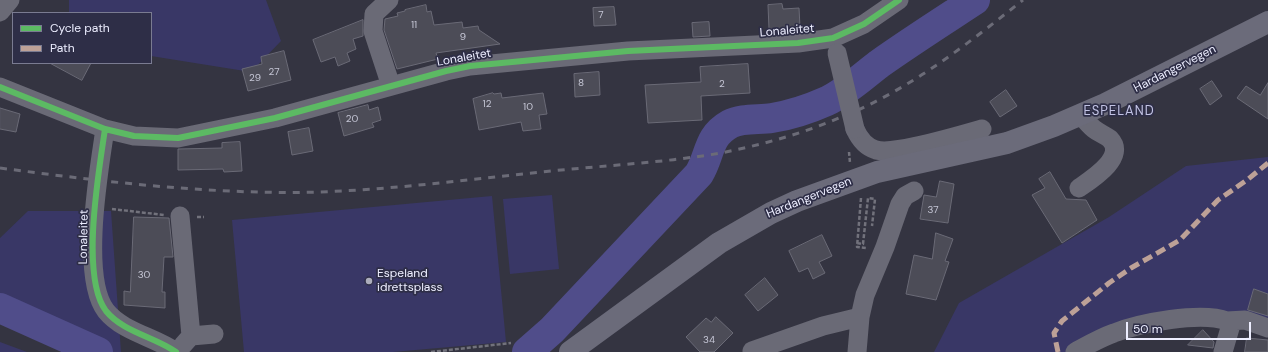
<!DOCTYPE html>
<html>
<head>
<meta charset="utf-8">
<style>
  body { margin:0 }
  #map { position:relative; width:1268px; height:352px; overflow:hidden; background:#343441; font-family:"DM Sans",sans-serif }
  canvas { display:block }
  .legend { position:absolute; left:12px; top:12px; width:140px; height:52px; box-sizing:border-box; background:#2e2e47; border:1px solid #7a7b91; margin:0; padding:5px 7px; list-style:none; font-size:12px; color:#edeeff }
  .legend li { display:flex; align-items:center; gap:8px; height:20px }
  .legend b { width:20px; border:1px solid #7a7b91 }
  .scale { position:absolute; left:1126px; top:322px; width:125px; height:18px; box-sizing:border-box; border:2px solid #edeeff; border-top:0; padding-left:5px; font-size:12px; line-height:14px; white-space:nowrap; color:#edeeff; -webkit-text-stroke:3px #2e2e47; paint-order:stroke }
</style>
</head>
<body>
<div id="map">
<canvas width="1268" height="352"></canvas>
<ul class="legend">
<li><b style="height:5px;background:#5cba63"></b>Cycle path</li>
<li><b style="height:5px;background:#bda197"></b>Path</li>
</ul>
<div class="scale">50 m</div>
</div>
<script>
const ctx = document.querySelector('canvas').getContext('2d');
ctx.lineJoin = 'round';
function fillPath(path, color) {
  ctx.fillStyle = color;
  ctx.fill(path, 'evenodd');
}
function strokePath(path, color, width, dash) {
  ctx.strokeStyle = color;
  ctx.lineWidth = width;
  ctx.lineCap = dash ? 'butt' : 'round';
  ctx.setLineDash(dash || []);
  ctx.stroke(path);
}
function drawText(font, color, halo, rows, align = 'center') {
  ctx.font = font + ' "DM Sans",sans-serif';
  ctx.lineWidth = 3.5;
  ctx.setLineDash([]);
  ctx.textBaseline = 'middle';
  ctx.strokeStyle = halo;
  ctx.fillStyle = color;
  for (const [text, x, y, turn = 0] of rows) {
    ctx.save();
    ctx.translate(x, y);
    ctx.rotate((+turn || 0) * Math.PI / 180);
    ctx.textAlign = isNaN(turn) ? turn : align;
    if (halo) ctx.strokeText(text, 0, 0);
    ctx.fillText(text, 0, 0);
    ctx.restore();
  }
}
fillPath(new Path2D(`
  M 69,0 L 266,0 L 281,41 L 251,72 L 151,56 L 151,13 L 69,13 Z
  M 1268,157 L 1268,326 L 1170,314 L 1072,352 L 934,352 L 959,303 L 1109,217 L 1186,166 Z
  M 552,195 L 559,269 L 510,274 L 503,199 Z
  M 492,196 L 506,342 L 393,352 L 244,352 L 232,220 Z
  M 28,211 L 111,211 L 121,352 L 80,352 L 32,317 L 0,303 L 0,238 Z
  M 0,342 L 27,352 L 0,352 Z`), '#393766');
strokePath(new Path2D(`
  M 0,308 L 98,352
  M 527,352 L 552,330 L 699,174 C 711,154 707,137 730,124 C 741,118 759,120 772,118 C 791,115 809,109 827,101 C 846,92 862,77 879,64 C 910,42 943,21 975,0`), '#504d8a', 30);
const building = new Path2D(`
  M 782,4 L 783,9 L 799,8 L 800,27 L 769,29 L 768,5 Z
  M 426,5 L 427,12 L 431,11 L 434,25 L 462,22 L 463,28 L 478,26 L 479,30 L 500,44 L 436,53 L 438,59 L 397,69 L 384,30 L 385,19 L 398,16 L 397,13 L 405,11 L 405,10 Z
  M 614,7 L 616,25 L 594,26 L 593,8 Z
  M 363,20 L 363,36 L 353,39 L 356,49 L 347,53 L 350,61 L 338,66 L 335,57 L 321,62 L 313,40 Z
  M 709,22 L 710,36 L 693,37 L 692,23 Z
  M 284,51 L 291,80 L 248,91 L 242,69 L 262,64 L 261,57 Z
  M 50,63 L 91,63 L 82,80 Z
  M 748,64 L 750,93 L 701,96 L 702,120 L 648,123 L 645,85 L 701,82 L 700,67 Z
  M 599,72 L 600,95 L 575,97 L 574,74 Z
  M 1212,81 L 1222,96 L 1210,105 L 1200,89 Z
  M 1268,83 L 1268,119 L 1237,98 L 1246,86 L 1260,95 Z
  M 1006,90 L 1017,106 L 1000,117 L 990,102 Z
  M 493,93 L 494,94 L 501,93 L 502,98 L 543,93 L 547,114 L 539,115 L 541,129 L 523,131 L 521,122 L 479,130 L 473,99 Z
  M 368,105 L 369,110 L 378,107 L 381,120 L 372,123 L 374,127 L 344,136 L 338,113 Z
  M 0,108 L 20,114 L 16,132 L 0,129 Z
  M 309,128 L 313,151 L 292,155 L 288,132 Z
  M 240,142 L 242,171 L 224,172 L 223,169 L 178,170 L 178,149 L 222,148 L 222,143 Z
  M 1050,172 L 1066,199 L 1086,200 L 1097,220 L 1062,243 L 1032,195 L 1045,188 L 1039,179 Z
  M 940,181 L 954,184 L 948,223 L 920,219 L 924,195 L 936,197 Z
  M 134,217 L 169,218 L 173,257 L 164,257 L 162,292 L 165,292 L 165,308 L 124,305 L 124,291 L 130,292 Z
  M 936,233 L 953,239 L 945,261 L 949,262 L 936,300 L 906,294 L 914,255 L 932,259 Z
  M 822,235 L 832,256 L 819,262 L 825,273 L 813,279 L 808,268 L 799,272 L 789,251 Z
  M 765,278 L 778,295 L 758,311 L 745,295 Z
  M 1254,289 L 1268,294 L 1268,316 L 1248,310 Z
  M 716,317 L 733,333 L 714,352 L 700,352 L 686,337 L 706,318 L 711,322 Z
  M 1203,330 L 1214,342 L 1213,348 L 1188,345 Z
  M 1247,338 L 1268,340 L 1268,352 L 1245,352 Z`);
fillPath(building, '#4c4c57');
strokePath(building, '#6a6a76', 1);
strokePath(new Path2D(`
  M 849,152 L 850,163
  M 861,198 L 857,247 L 866,248
  M 112,209 L 164,215
  M 197,217 L 204,217
  M 857,243 L 863,244 L 868,198 L 875,199 L 872,226
  M 431,352 L 511,343`), '#72727c', 2.5, [4, 2]);
strokePath(new Path2D(`
  M 389,0 L 374,14 L 373,31 L 391,86
  M 0,12 L 10,0
  M 0,87 L 105,129 L 134,136 L 178,138 L 275,118 L 446,71 L 470,66 L 628,51 L 798,43 L 833,38 L 864,24 L 899,0
  M 105,129 C 99,170 80,277 106,311 C 123,332 155,337 176,352
  M 855,129 C 859,138 866,147 876,150 C 895,155 961,135 982,129
  M 1079,188 C 1092,179 1127,157 1110,139 C 1105,135 1099,133 1094,129 C 1089,125 1085,120 1081,115
  M 180,216 L 191,336
  M 1227,321 L 1245,320 L 1268,328
  M 183,345 L 191,336 L 214,334
  M 752,351 L 823,326 L 860,317 L 865,295 L 885,247 L 900,204 L 905,196 L 914,191
  M 857,352 L 860,317
  M 1075,352 C 1088,345 1100,338 1114,333 C 1140,323 1201,311 1227,321 L 1230,328 L 1223,352`), '#6a6a76', 19);
strokePath(new Path2D(`
  M 570,352 L 719,243 L 771,213 L 797,201 L 877,172 L 1007,143 L 1054,126 L 1105,104 L 1268,22`), '#6b6b7a', 22);
strokePath(new Path2D(`
  M 0,168 C 106,182 213,195 320,192 C 401,189 481,178 561,170 C 614,165 668,162 721,153 C 761,145 801,134 839,118 C 908,91 966,45 1023,0`), '#6b6b77', 3, [7, 7]);
strokePath(new Path2D(`
  M 837,53 L 855,129`), '#6a6a76', 19);
strokePath(new Path2D(`
  M 1058,352 L 1054,333 L 1062,321 L 1109,283 L 1131,268 L 1180,240 L 1218,200 L 1247,180 L 1268,163`), '#bda197', 5, [10, 5]);
strokePath(new Path2D(`
  M 0,87 L 105,129 L 134,136 L 178,138 L 275,118 L 446,71 L 470,66 L 628,51 L 798,43 L 833,38 L 864,24 L 899,0
  M 105,129 C 99,170 80,277 106,311 C 123,332 155,337 176,352`), '#5cba63', 6);
for (const [x, y, r, color] of [
  [369,281,4,"#acadbc"]
]) {
  const dot = new Path2D();
  dot.arc(x, y, r, 0, 2 * Math.PI);
  ctx.fillStyle = color;
  ctx.fill(dot);
  strokePath(dot, '#2e2e47', 1.5);
}
drawText('10px', '#c5c6d5', null, [
  ["7",601,15],
  ["11",414,25],
  ["9",463,37],
  ["27",274,72],
  ["29",255,78],
  ["8",581,83],
  ["2",722,84],
  ["12",487,104],
  ["10",528,107],
  ["20",352,119],
  ["37",933,210],
  ["30",144,275],
  ["34",709,340]
]);
drawText('12px', '#edeeff', '#2e2e47', [
  ["Lonaleitet",787,31,-5],
  ["Lonaleitet",464,58,-10],
  ["Hardangervegen",1175,69,-27],
  ["Hardangervegen",809,198,-22],
  ["Lonaleitet",84,237,-89]
]);
drawText('12px', '#edeeff', '#2e2e47', [
  ["Espeland",377,274],
  ["idrettsplass",377,288]
], 'left');
ctx.letterSpacing = '1px';
drawText('13px', '#c2c3e4', '#2e2e47', [
  ["ESPELAND",1119,112]
]);
ctx.letterSpacing = '0px';
</script>
</body>
</html>
